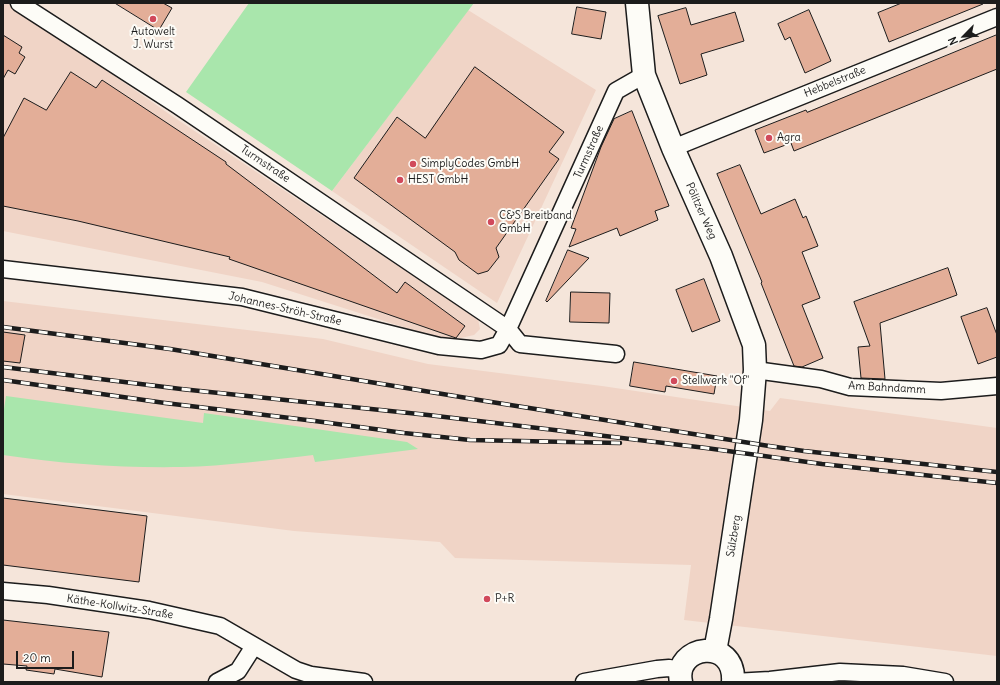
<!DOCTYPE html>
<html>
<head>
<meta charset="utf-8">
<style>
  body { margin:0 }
  #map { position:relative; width:1000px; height:685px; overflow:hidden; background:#f5e5da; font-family:Delius,sans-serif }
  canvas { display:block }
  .frame { position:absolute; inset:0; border:4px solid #1c1c1c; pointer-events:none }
  .north { position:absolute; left:944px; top:16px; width:40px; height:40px; -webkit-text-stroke:3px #fdfcf7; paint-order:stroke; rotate:246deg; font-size:11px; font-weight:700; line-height:16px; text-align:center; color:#1c1c1c }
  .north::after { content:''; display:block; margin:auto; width:14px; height:18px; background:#1c1c1c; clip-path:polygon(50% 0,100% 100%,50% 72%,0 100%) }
  .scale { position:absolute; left:16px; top:651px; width:58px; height:18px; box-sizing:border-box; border:2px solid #1c1c1c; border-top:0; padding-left:5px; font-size:12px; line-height:14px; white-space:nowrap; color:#1c1c1c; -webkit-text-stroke:3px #fdfcf7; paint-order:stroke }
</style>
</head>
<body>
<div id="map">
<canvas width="1000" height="685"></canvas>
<div class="frame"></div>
<div class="north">N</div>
<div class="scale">20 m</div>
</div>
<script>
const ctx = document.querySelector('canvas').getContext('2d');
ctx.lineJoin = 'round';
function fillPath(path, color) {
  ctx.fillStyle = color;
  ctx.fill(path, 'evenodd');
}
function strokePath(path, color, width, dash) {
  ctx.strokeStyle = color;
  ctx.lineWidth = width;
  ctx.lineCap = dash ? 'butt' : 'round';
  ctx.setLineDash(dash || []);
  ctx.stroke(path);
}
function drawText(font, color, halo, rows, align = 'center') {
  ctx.font = font + ' Delius,sans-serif';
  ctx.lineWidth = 4;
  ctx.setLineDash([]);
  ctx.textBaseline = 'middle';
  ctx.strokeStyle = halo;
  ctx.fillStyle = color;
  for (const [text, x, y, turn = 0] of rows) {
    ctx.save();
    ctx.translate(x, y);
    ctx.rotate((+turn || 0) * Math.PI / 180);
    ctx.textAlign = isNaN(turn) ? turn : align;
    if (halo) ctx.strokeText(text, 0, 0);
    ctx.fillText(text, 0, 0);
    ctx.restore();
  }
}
fillPath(new Path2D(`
  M 3,3 L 10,3 L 172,116 L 478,319 L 480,329 L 474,335 L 447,341 L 262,282 L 3,231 Z
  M 468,10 L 596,90 L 497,303 L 332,191 Z
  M 3,301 L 323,339 L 428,364 L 602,386 L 770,411 L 780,398 L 997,428 L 997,656 L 684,620 L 691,565 L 455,558 L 440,542 L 294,531 L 3,494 Z`), '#f0d4c6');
fillPath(new Path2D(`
  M 249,3 L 474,3 L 332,191 L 186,92 Z
  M 6,396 L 203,423 L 204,413 L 407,442 L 418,449 L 315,462 L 313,455 C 270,460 226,466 182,467 C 122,468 63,464 3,455 L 3,416 Z`), '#a9e6ac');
const building = new Path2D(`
  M 115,3 L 163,3 L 172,8 L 159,30 Z
  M 902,3 L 983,3 L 983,4 L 889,42 L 878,13 Z
  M 577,7 L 606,12 L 601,39 L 572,34 Z
  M 686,8 L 691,25 L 735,12 L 744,41 L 701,54 L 707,75 L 680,84 L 658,16 Z
  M 809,10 L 831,61 L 805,73 L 790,37 L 785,40 L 778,24 Z
  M 3,35 L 22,47 L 19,53 L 25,57 L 15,74 L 8,70 L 3,79 Z
  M 997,35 L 997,69 L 794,151 L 791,143 L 764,153 L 755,130 L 806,110 L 807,112 Z
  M 475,67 L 564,132 L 549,152 L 559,159 L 496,248 L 499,257 L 488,271 L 478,274 L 459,260 L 455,252 L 354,178 L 397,117 L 425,138 Z
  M 71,72 L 96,88 L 102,80 L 226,162 L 226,164 L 397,293 L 405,282 L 465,326 L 456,338 L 229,259 L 230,257 L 78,221 L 3,206 L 3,138 L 24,98 L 46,110 Z
  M 632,111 L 669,206 L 655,211 L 658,220 L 620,236 L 617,228 L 569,247 L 576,229 L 571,228 L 601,147 L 614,119 Z
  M 740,165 L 761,214 L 795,199 L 803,218 L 806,216 L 818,246 L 802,252 L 820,298 L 802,305 L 823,358 L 802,367 L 794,366 L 761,283 L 762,282 L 717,174 Z
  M 568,250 L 589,258 L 547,302 L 546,301 Z
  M 948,268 L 957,295 L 880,323 L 885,379 L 861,378 L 858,347 L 870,346 L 854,302 Z
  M 704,279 L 720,321 L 692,332 L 676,290 Z
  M 571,292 L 610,293 L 609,323 L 570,322 Z
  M 987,308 L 997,335 L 997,357 L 978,364 L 961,317 Z
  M 3,332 L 25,335 L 20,363 L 3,361 Z
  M 634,362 L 717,376 L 714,394 L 666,386 L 665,392 L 630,386 Z
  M 3,498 L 147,516 L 139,582 L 3,565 Z
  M 3,620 L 109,632 L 102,677 L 55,669 L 54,674 L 26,670 L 27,666 L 3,664 Z`);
fillPath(building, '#e3ae98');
strokePath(building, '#1c1c1c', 1);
const street = new Path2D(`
  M 19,3 L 177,105 L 508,329 L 520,344 L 616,354
  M 673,148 L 997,17
  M 3,269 L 242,297 L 439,346 L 481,350 L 499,345 L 508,329 L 616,91 L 644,75
  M 755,370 L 821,379 L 850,387 L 941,391 L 997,386
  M 3,591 L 48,595 L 149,610 L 220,626 L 296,670 L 311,675 L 364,682
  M 217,682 L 238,671 L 254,646
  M 584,682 L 657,669 L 669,668 L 681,670
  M 734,682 L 770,680 L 840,672 L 903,675 L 945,682`);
const secondary = new Path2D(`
  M 637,3 L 644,75 L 673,148 L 721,256 L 754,345 L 755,370 L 751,420 L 721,619 L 715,651
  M 681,682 C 673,645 736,636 733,682`);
strokePath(street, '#1c1c1c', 19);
strokePath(secondary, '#1c1c1c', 25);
strokePath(street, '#fdfcf7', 16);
strokePath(secondary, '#fdfcf7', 22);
const rail = new Path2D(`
  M 3,327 L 170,349 L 485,401 L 769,446 L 804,451 L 997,472
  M 3,367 L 181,389 L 428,415 L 706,448 L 822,464 L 997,483
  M 3,380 L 165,403 L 315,421 L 404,433 L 470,440 L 620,443`);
strokePath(rail, '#1c1c1c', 4.5);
strokePath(rail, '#fdfcf7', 3, [9]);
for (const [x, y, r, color] of [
  [153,19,4,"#d1495b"],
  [769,138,4,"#d1495b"],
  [413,164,4,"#d1495b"],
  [400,180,4,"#d1495b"],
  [491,222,4,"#d1495b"],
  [674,381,4,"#d1495b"],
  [487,599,4,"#d1495b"]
]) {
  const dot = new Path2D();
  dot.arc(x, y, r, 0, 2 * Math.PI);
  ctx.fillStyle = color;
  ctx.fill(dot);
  strokePath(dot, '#fdfcf7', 1.5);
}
drawText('11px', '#1c1c1c', '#fdfcf7', [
  ["Autowelt",153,32,"center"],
  ["J. Wurst",153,45,"center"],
  ["Agra",777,138],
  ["SimplyCodes GmbH",421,164],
  ["HEST GmbH",408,180],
  ["C&S Breitband",499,216],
  ["GmbH",499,229],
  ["Stellwerk \"Of\"",682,381],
  ["P+R",495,599]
], 'left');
drawText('11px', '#1c1c1c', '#fdfcf7', [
  ["Hebbelstraße",835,82,-22],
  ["Turmstraße",589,152,-66],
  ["Turmstraße",265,164,34],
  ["Pölitzer Weg",701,211,66],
  ["Johannes-Ströh-Straße",285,309,13],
  ["Am Bahndamm",887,388,3],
  ["Sülzberg",734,536,-81],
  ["Käthe-Kollwitz-Straße",120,607,9]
]);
</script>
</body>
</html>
